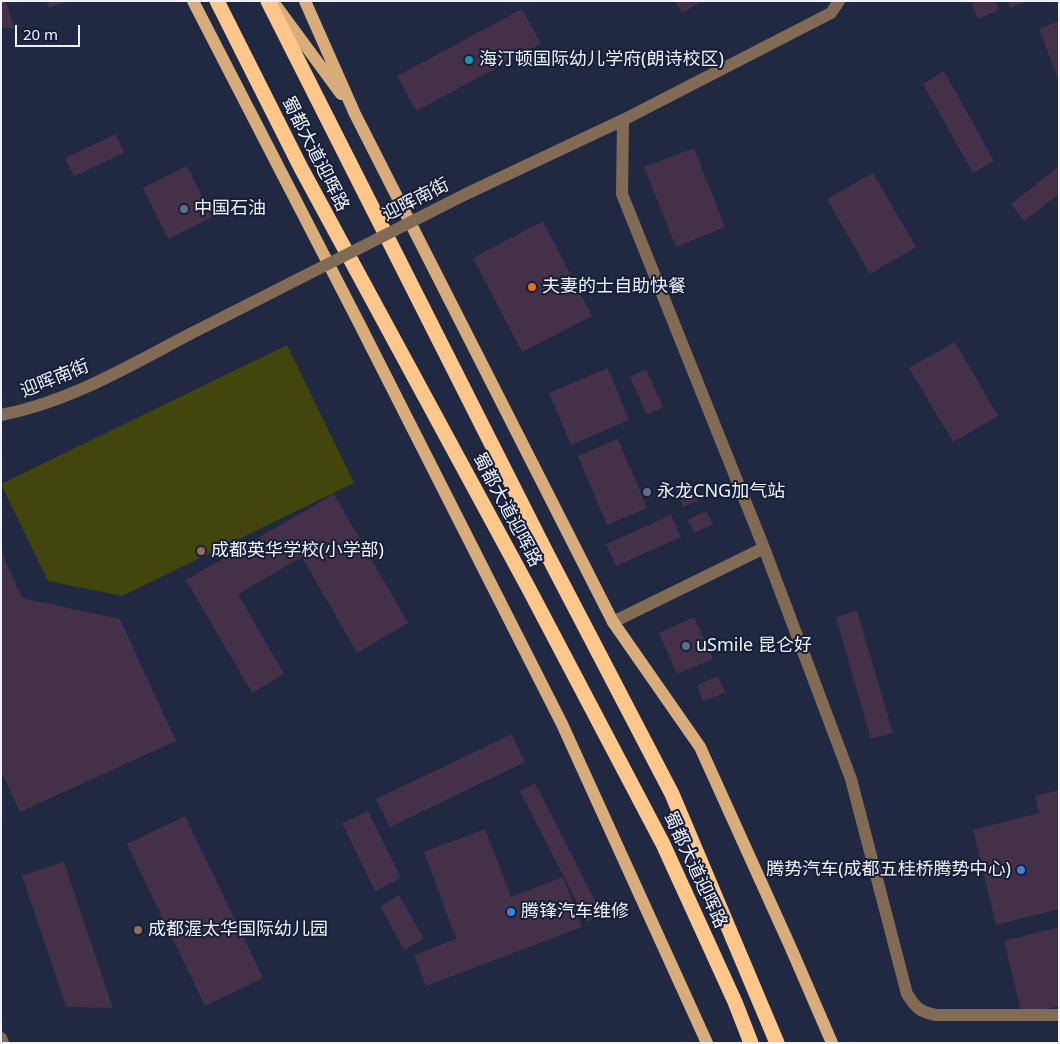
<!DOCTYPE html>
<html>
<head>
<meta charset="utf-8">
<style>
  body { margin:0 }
  #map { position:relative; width:1060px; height:1044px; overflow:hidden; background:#202842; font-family:"Noto Sans",sans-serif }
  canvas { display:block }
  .frame { position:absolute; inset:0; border:2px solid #eff2fd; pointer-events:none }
  .scale { position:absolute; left:15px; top:25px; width:65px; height:22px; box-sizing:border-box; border:2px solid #eff2fd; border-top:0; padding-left:6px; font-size:15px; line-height:18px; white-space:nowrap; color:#eff2fd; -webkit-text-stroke:4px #171e37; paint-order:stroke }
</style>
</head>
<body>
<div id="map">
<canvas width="1060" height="1044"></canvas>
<div class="frame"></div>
<div class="scale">20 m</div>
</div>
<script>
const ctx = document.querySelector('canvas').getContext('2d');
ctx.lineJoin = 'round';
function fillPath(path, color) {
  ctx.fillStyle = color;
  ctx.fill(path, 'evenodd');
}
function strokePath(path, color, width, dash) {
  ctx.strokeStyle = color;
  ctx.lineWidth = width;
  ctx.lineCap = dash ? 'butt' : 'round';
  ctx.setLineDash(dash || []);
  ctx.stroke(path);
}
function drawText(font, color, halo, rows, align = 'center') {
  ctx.font = font + ' "Noto Sans","Noto Sans SC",sans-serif';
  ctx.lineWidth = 4;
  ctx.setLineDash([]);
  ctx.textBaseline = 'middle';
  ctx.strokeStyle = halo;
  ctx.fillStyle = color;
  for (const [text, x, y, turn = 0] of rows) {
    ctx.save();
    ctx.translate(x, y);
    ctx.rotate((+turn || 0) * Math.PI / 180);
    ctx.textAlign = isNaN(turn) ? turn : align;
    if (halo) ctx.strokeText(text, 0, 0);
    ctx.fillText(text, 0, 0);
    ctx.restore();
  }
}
fillPath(new Path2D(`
  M 287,345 L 354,483 L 122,596 L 48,581 L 1,484 Z`), '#42460d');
fillPath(new Path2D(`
  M 1,1 L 6,1 L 14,29 L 1,27 Z
  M 46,1 L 66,1 L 66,2 L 49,8 Z
  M 675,1 L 703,1 L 682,13 Z
  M 971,1 L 996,1 L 999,10 L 978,19 Z
  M 1008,1 L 1028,1 L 1010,8 Z
  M 522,9 L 541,44 L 416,111 L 397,76 Z
  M 1059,21 L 1059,81 L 1039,29 Z
  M 944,71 L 994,161 L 973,173 L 923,84 Z
  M 116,134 L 124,153 L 74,176 L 65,158 Z
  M 694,148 L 725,227 L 676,247 L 644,167 Z
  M 187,166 L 212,217 L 168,239 L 143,188 Z
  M 1059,166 L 1059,194 L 1024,221 L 1011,204 Z
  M 873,173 L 916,247 L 870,274 L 827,199 Z
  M 543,221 L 592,316 L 522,352 L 473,258 Z
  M 955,342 L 998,416 L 953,442 L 909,368 Z
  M 608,368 L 629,420 L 571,445 L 549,393 Z
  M 646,369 L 663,407 L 647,415 L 630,377 Z
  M 618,439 L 647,508 L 607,525 L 578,456 Z
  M 690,482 L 698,501 L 683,507 L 676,488 Z
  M 334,494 L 408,623 L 357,653 L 302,557 L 238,594 L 284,674 L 252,693 L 186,580 Z
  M 706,511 L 713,524 L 694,533 L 688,520 Z
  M 671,515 L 681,537 L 616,566 L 606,544 Z
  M 1,551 L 22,598 L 120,619 L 176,741 L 20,812 L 1,771 Z
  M 857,611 L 893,733 L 871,739 L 836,617 Z
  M 694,617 L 713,659 L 677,674 L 659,633 Z
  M 718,676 L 725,693 L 703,701 L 697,685 Z
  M 512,734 L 525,762 L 390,827 L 376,799 Z
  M 535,783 L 602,914 L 587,922 L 520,791 Z
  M 1059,790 L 1059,909 L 996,925 L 973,830 L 1039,813 L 1035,796 Z
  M 368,811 L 401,878 L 375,891 L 342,823 Z
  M 185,816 L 263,978 L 205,1006 L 127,844 Z
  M 485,829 L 511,897 L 563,877 L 582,927 L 426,986 L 414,955 L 456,939 L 424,852 Z
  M 64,862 L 113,1008 L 66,1007 L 22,876 Z
  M 399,895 L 424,939 L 404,950 L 380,906 Z
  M 1059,927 L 1059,1006 L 1022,1015 L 1004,941 Z`), '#443049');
strokePath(new Path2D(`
  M 623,120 L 622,194 L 764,548 L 851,779 L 907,994 C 916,1008 920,1012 936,1015 L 1059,1015
  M 466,194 L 623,120 L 831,13 L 839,1
  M 1,415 C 69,402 129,366 190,334
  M 613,622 L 764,548
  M 1,1038 L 3,1043`), '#816b54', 12);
strokePath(new Path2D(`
  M 193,1 L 360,325 L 562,724 L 707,1043
  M 305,1 L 355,114 L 613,622 L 700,747 L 790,946 L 832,1043
  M 277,7 L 341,94`), '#d9ac7b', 12);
strokePath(new Path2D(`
  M 217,1 L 301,168 L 529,589 L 663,844 L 735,1002 L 751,1043
  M 268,1 L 546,552 L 672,794 L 777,1043`), '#fdc68a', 15);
strokePath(new Path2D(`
  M 190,334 L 466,194`), '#816b54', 12);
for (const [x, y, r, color] of [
  [469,60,5,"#0f9aa8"],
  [184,209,5,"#5c6f8a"],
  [532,287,5,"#e8710a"],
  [647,492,5,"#5c6f8a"],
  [201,551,5,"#8d6e63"],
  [686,646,5,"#5c6f8a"],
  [1021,870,5,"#3f7fe0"],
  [511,912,5,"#3f7fe0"],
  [138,930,5,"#8d6e63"]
]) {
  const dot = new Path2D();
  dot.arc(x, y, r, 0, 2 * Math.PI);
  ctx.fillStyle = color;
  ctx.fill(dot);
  strokePath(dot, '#171e37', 2);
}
drawText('18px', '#eff2fd', '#171e37', [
  ["海汀顿国际幼儿学府(朗诗校区)",479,60],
  ["中国石油",194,209],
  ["夫妻的士自助快餐",542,287],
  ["永龙CNG加气站",657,492],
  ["成都英华学校(小学部)",211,551],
  ["uSmile 昆仑好",696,646],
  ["腾势汽车(成都五桂桥腾势中心)",1011,870,"right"],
  ["腾锋汽车维修",521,912],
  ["成都渥太华国际幼儿园",148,930]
], 'left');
drawText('18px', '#eff2fd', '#171e37', [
  ["蜀都大道迎晖路",315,154,63],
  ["迎晖南街",416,200,-27],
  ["迎晖南街",55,379,-22],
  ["蜀都大道迎晖路",507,510,62],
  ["蜀都大道迎晖路",695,870,65]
]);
</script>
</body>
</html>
